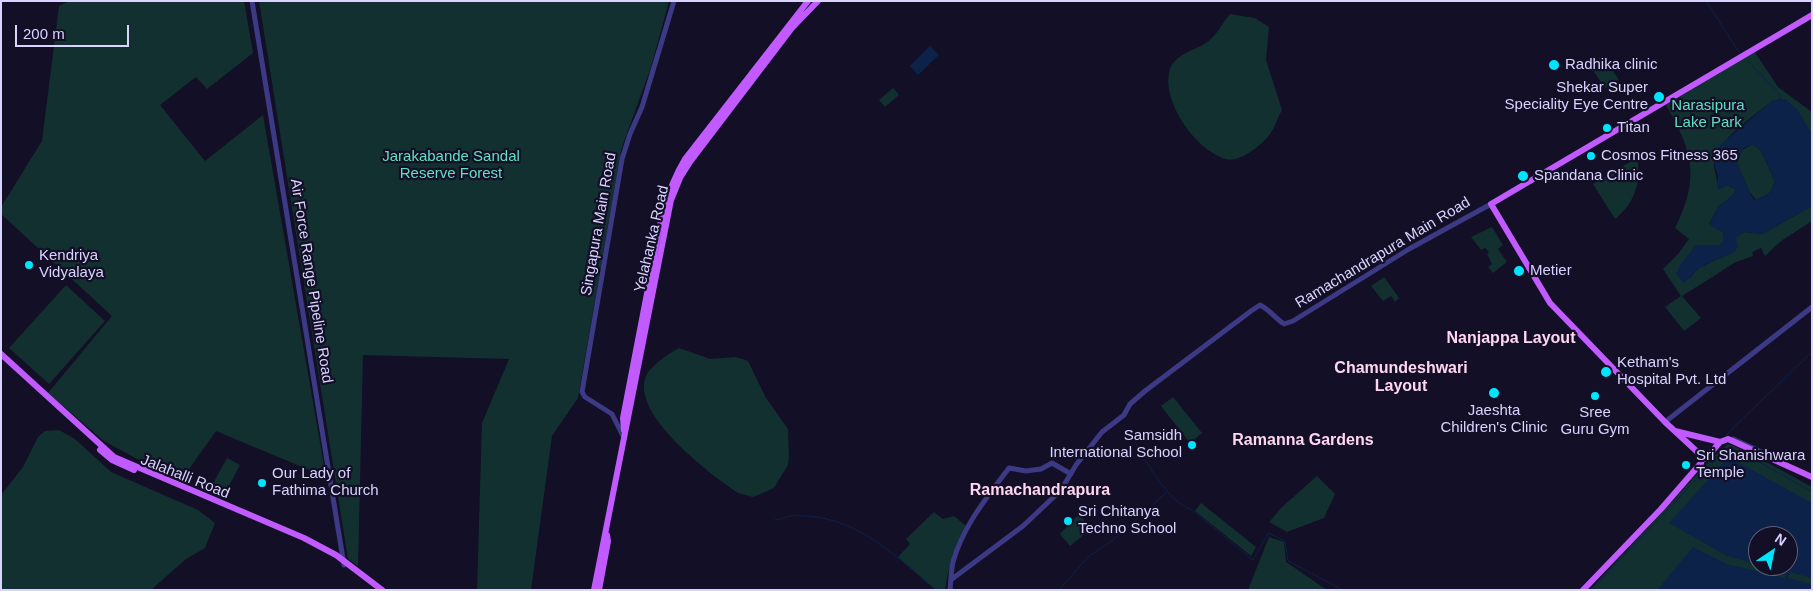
<!DOCTYPE html>
<html>
<head>
<meta charset="utf-8">
<style>
  body { margin:0 }
  #map { position:relative; width:1813px; height:591px; overflow:hidden; background:#130f26; font-family:Helvetica,sans-serif }
  canvas { display:block }
  .frame { position:absolute; inset:0; border:2px solid #d9d4ff; pointer-events:none }
  .north { position:absolute; left:1748px; top:526px; width:50px; height:50px; box-sizing:border-box; background:#130f26; border:1px solid #625e7d; border-radius:50%; rotate:34deg; font-size:14px; font-weight:700; line-height:20px; text-align:center; color:#d9d4ff }
  .north::after { content:''; display:block; margin:auto; width:18px; height:22px; background:#00e5ff; clip-path:polygon(50% 0,100% 100%,50% 72%,0 100%) }
  .scale { position:absolute; left:15px; top:25px; width:114px; height:22px; box-sizing:border-box; border:2px solid #d9d4ff; border-top:0; padding-left:6px; font-size:15px; line-height:18px; white-space:nowrap; color:#d9d4ff; -webkit-text-stroke:4px #130f26; paint-order:stroke }
</style>
</head>
<body>
<div id="map">
<canvas width="1813" height="591"></canvas>
<div class="frame"></div>
<div class="north">N</div>
<div class="scale">200 m</div>
</div>
<script>
const ctx = document.querySelector('canvas').getContext('2d');
ctx.lineJoin = 'round';
function fillPath(path, color) {
  ctx.fillStyle = color;
  ctx.fill(path, 'evenodd');
}
function strokePath(path, color, width, dash) {
  ctx.strokeStyle = color;
  ctx.lineWidth = width;
  ctx.lineCap = dash ? 'butt' : 'round';
  ctx.setLineDash(dash || []);
  ctx.stroke(path);
}
function drawText(font, color, halo, rows, align = 'center') {
  ctx.font = font + ' Helvetica,sans-serif';
  ctx.lineWidth = 4.5;
  ctx.setLineDash([]);
  ctx.textBaseline = 'middle';
  ctx.strokeStyle = halo;
  ctx.fillStyle = color;
  for (const [text, x, y, turn = 0] of rows) {
    ctx.save();
    ctx.translate(x, y);
    ctx.rotate((+turn || 0) * Math.PI / 180);
    ctx.textAlign = isNaN(turn) ? turn : align;
    if (halo) ctx.strokeText(text, 0, 0);
    ctx.fillText(text, 0, 0);
    ctx.restore();
  }
}
fillPath(new Path2D(`
  M 69,1 L 244,1 L 253,53 L 207,89 L 196,77 L 160,105 L 205,161 L 263,115 L 326,477 L 216,431 L 180,482 L 104,441 L 48,393 L 112,316 L 1,214 L 1,207 L 42,141 L 59,6 Z
  M 259,1 L 669,1 L 651,67 L 621,150 L 578,398 L 552,436 L 531,590 L 477,590 L 482,423 L 509,359 L 363,355 L 358,566 L 348,559 Z
  M 1230,14 L 1255,18 L 1269,27 L 1266,60 L 1282,110 C 1278,117 1275,127 1270,134 C 1262,145 1240,163 1226,159 C 1196,151 1160,100 1170,69 C 1177,51 1201,50 1212,38 C 1219,31 1224,21 1230,14 Z
  M 1754,51 L 1778,87 L 1812,112 L 1812,134 L 1781,99 L 1772,101 C 1756,115 1715,141 1714,162 C 1713,168 1718,179 1718,189 L 1728,185 L 1736,190 L 1731,197 L 1719,206 L 1709,224 L 1723,232 L 1724,240 L 1720,245 L 1696,245 L 1692,251 L 1689,279 L 1699,268 L 1735,251 L 1736,237 L 1744,232 L 1762,234 L 1812,206 L 1812,221 L 1781,241 L 1765,256 L 1761,248 L 1752,252 L 1753,256 L 1736,262 L 1682,296 L 1701,318 L 1684,331 L 1665,307 L 1681,296 L 1663,269 L 1678,254 L 1689,239 L 1675,228 C 1700,178 1693,152 1666,105 Z
  M 1603,55 L 1619,80 L 1605,88 L 1589,65 Z
  M 893,88 L 899,95 L 885,107 L 879,100 Z
  M 1753,144 L 1761,151 L 1775,181 L 1770,193 L 1756,200 L 1749,191 L 1737,163 L 1742,150 Z
  M 1637,158 C 1642,182 1634,204 1615,219 L 1593,184 Z
  M 1492,227 L 1503,245 L 1498,249 L 1507,262 L 1493,273 L 1488,267 L 1492,264 L 1487,254 L 1489,252 L 1485,248 L 1481,250 L 1471,237 Z
  M 1384,277 L 1399,298 L 1395,302 L 1391,296 L 1383,301 L 1371,286 Z
  M 66,285 L 105,321 L 49,384 L 9,348 Z
  M 679,348 L 710,359 L 736,357 L 748,361 L 766,398 L 788,429 L 789,456 L 788,465 L 774,488 L 753,497 L 738,493 C 710,474 634,417 645,379 C 649,366 668,354 679,348 Z
  M 1173,397 L 1202,433 L 1190,443 L 1161,406 Z
  M 59,430 L 75,439 L 111,472 L 198,510 L 215,523 L 205,548 L 186,559 L 151,590 L 1,590 L 1,495 L 23,467 L 38,437 L 45,431 Z
  M 1728,444 L 1748,452 L 1812,487 L 1812,590 L 1590,590 L 1717,453 ZM 1758,536 L 1788,536 L 1788,566 L 1758,566 Z
  M 227,458 L 240,465 L 223,497 L 210,489 Z
  M 1317,476 L 1335,494 L 1324,518 L 1287,532 L 1269,522 L 1282,507 Z
  M 1201,503 L 1256,547 L 1251,556 L 1195,511 Z
  M 934,512 L 943,519 L 954,516 L 966,526 C 954,546 949,566 945,590 L 936,590 L 898,557 L 910,544 L 906,539 Z
  M 1079,514 L 1091,529 L 1070,546 L 1060,534 Z
  M 1269,537 L 1284,542 L 1286,562 L 1327,590 L 1248,590 Z`), '#12302f');
fillPath(new Path2D(`
  M 930,46 L 939,55 L 918,75 L 910,66 Z
  M 1785,99 L 1797,109 L 1812,134 L 1812,206 L 1762,234 L 1744,232 L 1736,237 L 1738,247 L 1735,251 L 1699,268 L 1684,283 L 1676,274 L 1680,265 L 1696,245 L 1720,245 L 1724,240 L 1723,232 L 1709,225 L 1719,206 L 1731,197 L 1736,190 L 1728,185 L 1718,189 L 1718,177 L 1714,162 L 1720,145 L 1772,101 ZM 1753,144 L 1761,151 L 1775,181 L 1770,193 L 1757,200 L 1753,199 L 1737,163 L 1743,148 Z
  M 1732,459 L 1812,503 L 1812,578 L 1790,572 L 1788,578 L 1812,584 L 1812,590 L 1657,590 L 1693,547 L 1727,564 L 1785,578 L 1786,571 L 1765,566 L 1788,566 L 1788,536 L 1758,536 L 1758,564 L 1727,556 L 1669,523 L 1726,460 Z`), '#0c2248');
strokePath(new Path2D(`
  M 1706,1 L 1739,52
  M 1748,61 L 1780,95 L 1781,100
  M 1132,437 C 1144,458 1168,503 1192,510 L 1253,560 L 1268,533 L 1285,541 L 1288,561 L 1343,590
  M 1725,438 L 1732,429 L 1812,352
  M 1726,447 L 1729,459
  M 775,519 L 779,520 C 790,514 796,516 808,516 C 864,521 895,557 936,590
  M 1059,590 L 1088,557 L 1113,540 L 1167,492
  M 1592,590 L 1721,453 L 1730,449 L 1740,451 L 1812,492`), '#0c2248', 1);
strokePath(new Path2D(`
  M 252,1 L 344,565
  M 1665,422 L 1812,307
  M 624,438 L 612,414 L 585,397 L 582,392 L 622,159 L 630,134 L 642,107 L 674,1
  M 1733,439 L 1768,455
  M 952,579 L 1023,526 L 1061,490 L 1076,465 L 1102,432 L 1124,415 L 1130,404 L 1145,391 L 1251,311 L 1260,305 C 1270,310 1275,318 1284,324 L 1293,321 L 1409,249 L 1491,204
  M 950,590 C 951,581 951,571 953,562 C 963,526 987,497 1009,468 L 1026,471 L 1041,469 L 1052,463 L 1071,474`), '#3d3a85', 5);
strokePath(new Path2D(`
  M 1,354 L 114,457 L 304,538 L 336,555 L 382,590
  M 624,430 L 623,418 C 632,373 640,328 649,283 C 657,240 662,197 685,159 L 808,1
  M 1675,431 L 1720,442
  M 100,450 L 112,460 L 134,470
  M 1707,454 L 1708,456 L 1720,442 L 1728,439 L 1812,477
  M 1705,459 L 1665,422 L 1550,303 L 1491,204 L 1812,15
  M 594,590 L 671,200 L 680,178 L 690,162 L 792,28 L 818,1
  M 599,590 L 608,541 L 607,535
  M 1583,590 L 1661,509 L 1701,463`), '#c25bff', 6);
for (const [x, y, r, color] of [
  [1554,65,6,"#00e5ff"],
  [1659,97,6,"#00e5ff"],
  [1607,128,5,"#00e5ff"],
  [1591,156,5,"#00e5ff"],
  [1523,176,6,"#00e5ff"],
  [29,265,5,"#00e5ff"],
  [1519,271,6,"#00e5ff"],
  [1606,372,6,"#00e5ff"],
  [1494,393,6,"#00e5ff"],
  [1595,396,5,"#00e5ff"],
  [1192,445,5,"#00e5ff"],
  [1686,465,5,"#00e5ff"],
  [262,483,5,"#00e5ff"],
  [1068,521,5,"#00e5ff"]
]) {
  const dot = new Path2D();
  dot.arc(x, y, r, 0, 2 * Math.PI);
  ctx.fillStyle = color;
  ctx.fill(dot);
  strokePath(dot, '#130f26', 2);
}
drawText('15px', '#d9d4ff', '#130f26', [
  ["Radhika clinic",1565,65],
  ["Shekar Super",1648,88,"right"],
  ["Speciality Eye Centre",1648,105,"right"],
  ["Titan",1617,128],
  ["Cosmos Fitness 365",1601,156],
  ["Spandana Clinic",1534,176],
  ["Kendriya",39,256],
  ["Vidyalaya",39,273],
  ["Metier",1530,271],
  ["Ketham's",1617,363],
  ["Hospital Pvt. Ltd",1617,380],
  ["Jaeshta",1494,411,"center"],
  ["Children's Clinic",1494,428,"center"],
  ["Sree",1595,413,"center"],
  ["Guru Gym",1595,430,"center"],
  ["Samsidh",1182,436,"right"],
  ["International School",1182,453,"right"],
  ["Sri Shanishwara",1696,456],
  ["Temple",1696,473],
  ["Our Lady of",272,474],
  ["Fathima Church",272,491],
  ["Sri Chitanya",1078,512],
  ["Techno School",1078,529]
], 'left');
drawText('15px', '#5fe0c0', '#130f26', [
  ["Narasipura",1708,106],
  ["Lake Park",1708,123],
  ["Jarakabande Sandal",451,157],
  ["Reserve Forest",451,174]
]);
drawText('15px', '#d9d4ff', '#130f26', [
  ["Singapura Main Road",599,224,-80],
  ["Yelahanka Road",652,239,-77],
  ["Ramachandrapura Main Road",1383,253,-31],
  ["Air Force Range Pipeline Road",311,281,81],
  ["Jalahalli Road",185,477,22]
]);
drawText('bold 16px', '#ffd6f0', '#130f26', [
  ["Nanjappa Layout",1511,339],
  ["Chamundeshwari",1401,369],
  ["Layout",1401,387],
  ["Ramanna Gardens",1303,441],
  ["Ramachandrapura",1040,491]
]);
</script>
</body>
</html>
